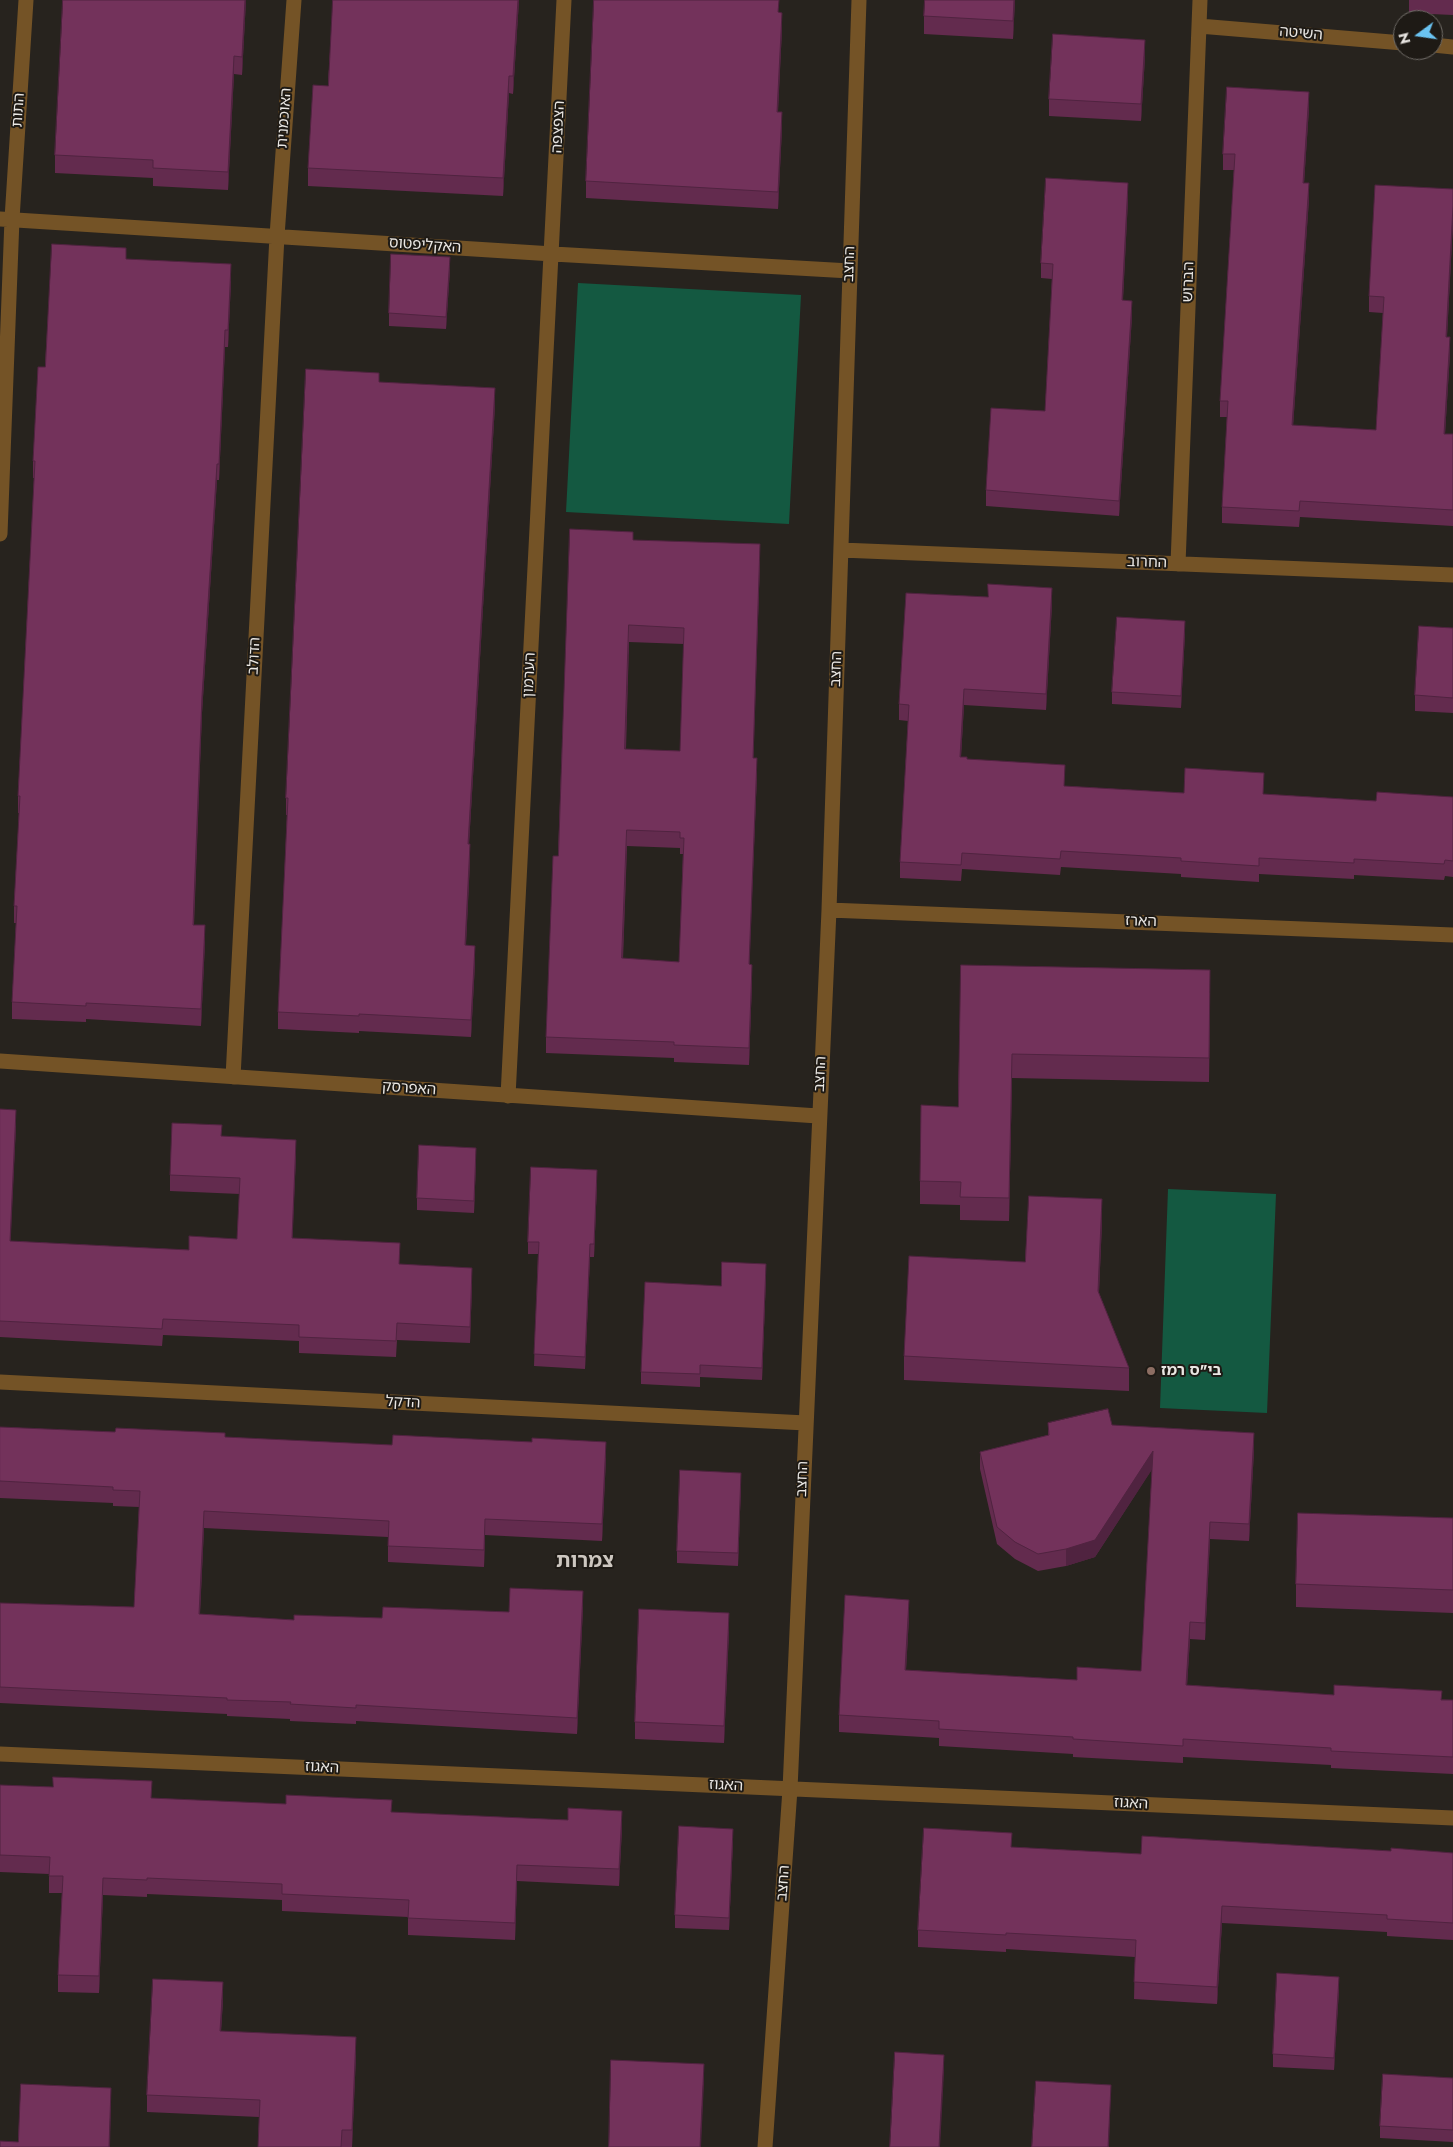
<!DOCTYPE html>
<html>
<head>
<meta charset="utf-8">
<style>
  body { margin:0 }
  #map { position:relative; width:1453px; height:2147px; overflow:hidden; background:#27231e; font-family:Jost,sans-serif }
  canvas { display:block }
  .north { position:absolute; left:1393px; top:10px; width:50px; height:50px; box-sizing:border-box; background:#1e1a15; border:1px solid #706c67; border-radius:50%; rotate:256deg; font-size:14px; font-weight:700; line-height:20px; text-align:center; color:#eae7e3 }
  .north::after { content:''; display:block; margin:auto; width:18px; height:22px; background:#6ac3f1; clip-path:polygon(50% 0,100% 100%,50% 72%,0 100%) }
</style>
</head>
<body>
<div id="map">
<canvas width="1453" height="2147"></canvas>
<div class="north">N</div>
</div>
<script>
const ctx = document.querySelector('canvas').getContext('2d');
ctx.lineJoin = 'round';
function fillPath(path, color) {
  ctx.fillStyle = color;
  ctx.fill(path, 'evenodd');
}
function strokePath(path, color, width, dash) {
  ctx.strokeStyle = color;
  ctx.lineWidth = width;
  ctx.lineCap = dash ? 'butt' : 'round';
  ctx.setLineDash(dash || []);
  ctx.stroke(path);
}
function drawText(font, color, halo, rows, align = 'center') {
  ctx.font = font + ' Jost,"Noto Sans Hebrew",sans-serif';
  ctx.lineWidth = 4;
  ctx.setLineDash([]);
  ctx.textBaseline = 'middle';
  ctx.strokeStyle = halo;
  ctx.fillStyle = color;
  for (const [text, x, y, turn = 0] of rows) {
    ctx.save();
    ctx.translate(x, y);
    ctx.rotate((+turn || 0) * Math.PI / 180);
    ctx.textAlign = isNaN(turn) ? turn : align;
    if (halo) ctx.strokeText(text, 0, 0);
    ctx.fillText(text, 0, 0);
    ctx.restore();
  }
}
fillPath(new Path2D(`
  M 578,283 L 801,295 L 789,524 L 566,512 Z
  M 1168,1189 L 1276,1194 L 1267,1413 L 1160,1408 Z`), '#145941');
strokePath(new Path2D(`
  M 1199,26 L 1403,43
  M 1433,45 L 1453,47
  M 0,219 L 553,254 L 850,271
  M 0,534 L 12,219 L 26,0
  M 841,550 L 1453,575
  M 1178,564 L 1200,0
  M 829,910 L 1453,935
  M 0,1061 L 818,1116
  M 233,1077 L 277,236 L 294,0
  M 508,1096 L 564,0
  M 0,1382 L 806,1423
  M 0,1754 L 1453,1818
  M 765,2147 L 790,1789 L 829,910 L 859,0`), '#745326', 15);
fillPath(new Path2D(`
  M 246,0 L 242,75 L 234,74 L 228,190 L 153,186 L 153,178 L 55,173 L 55,155 Z
  M 333,0 L 519,0 L 513,94 L 509,93 L 503,196 L 308,186 L 308,168 L 328,86 Z
  M 1015,0 L 1013,39 L 924,34 L 924,16 Z
  M 1409,0 L 1453,0 L 1453,15 L 1409,13 Z
  M 779,12 L 782,29 L 778,112 L 782,128 L 778,209 L 586,198 L 586,181 Z
  M 1145,57 L 1141,121 L 1049,116 L 1049,99 Z
  M 1309,108 L 1304,183 L 1309,199 L 1293,426 L 1376,430 L 1383,313 L 1369,312 L 1369,296 L 1453,189 L 1453,222 L 1447,337 L 1450,353 L 1445,434 L 1453,434 L 1453,526 L 1300,517 L 1299,527 L 1222,523 L 1222,507 L 1227,417 L 1220,417 L 1220,401 L 1234,170 L 1223,170 L 1223,154 Z
  M 1128,199 L 1123,300 L 1132,316 L 1119,516 L 986,506 L 986,490 L 1045,411 L 1052,279 L 1041,278 L 1041,263 Z
  M 126,259 L 231,281 L 228,347 L 225,347 L 219,480 L 217,480 L 202,713 L 194,925 L 205,942 L 201,1026 L 86,1019 L 86,1022 L 12,1019 L 12,1002 L 16,923 L 14,923 L 14,906 L 19,813 L 18,813 L 18,796 L 34,478 L 33,478 L 33,461 L 45,367 Z
  M 450,269 L 446,329 L 389,326 L 389,313 Z
  M 379,382 L 495,405 L 469,844 L 470,861 L 466,945 L 475,963 L 471,1037 L 359,1031 L 359,1033 L 278,1029 L 278,1012 L 287,815 L 286,815 L 286,798 Z
  M 633,540 L 760,561 L 753,758 L 757,774 L 749,964 L 752,981 L 749,1065 L 674,1062 L 674,1058 L 546,1053 L 546,1037 L 558,856 ZM 629,642 L 684,644 L 680,751 L 626,749 ZM 627,846 L 680,848 L 680,854 L 683,854 L 679,962 L 623,959 Z
  M 1052,604 L 1046,710 L 964,705 L 961,757 L 967,760 L 1065,786 L 1184,793 L 1264,794 L 1376,801 L 1453,797 L 1453,877 L 1445,876 L 1444,880 L 1354,875 L 1354,879 L 1259,874 L 1259,882 L 1181,877 L 1181,874 L 1061,867 L 1060,875 L 962,869 L 961,881 L 900,878 L 900,862 L 908,721 L 899,720 L 899,704 Z
  M 1453,628 L 1453,713 L 1415,711 L 1415,695 Z
  M 1185,633 L 1181,708 L 1112,704 L 1112,692 Z
  M 961,965 L 1210,993 L 1209,1082 L 1012,1078 L 1009,1221 L 960,1220 L 960,1205 L 920,1204 L 920,1181 L 958,1107 Z
  M 0,1109 L 16,1126 L 10,1241 L 189,1250 L 237,1239 L 240,1194 L 170,1191 L 170,1175 L 222,1136 L 296,1156 L 292,1238 L 400,1264 L 472,1284 L 470,1343 L 397,1340 L 396,1357 L 299,1353 L 299,1341 L 163,1335 L 162,1346 L 0,1337 Z
  M 476,1160 L 474,1213 L 417,1210 L 417,1198 Z
  M 597,1183 L 594,1257 L 590,1257 L 585,1369 L 534,1366 L 538,1254 L 528,1254 L 528,1242 Z
  M 1102,1222 L 1099,1293 L 1129,1368 L 1129,1391 L 904,1380 L 904,1356 L 1025,1262 Z
  M 766,1276 L 762,1380 L 700,1377 L 700,1387 L 641,1384 L 641,1372 L 721,1286 Z
  M 1048,1423 L 1112,1425 L 1254,1450 L 1249,1541 L 1210,1539 L 1205,1640 L 1190,1639 L 1187,1685 L 1334,1695 L 1453,1700 L 1453,1774 L 1331,1768 L 1331,1765 L 1183,1757 L 1183,1763 L 1073,1757 L 1073,1754 L 939,1746 L 939,1738 L 839,1732 L 839,1715 L 909,1617 L 906,1670 L 1077,1680 L 1141,1671 L 1152,1469 L 1095,1557 L 1066,1566 L 1038,1571 L 1015,1559 L 997,1544 L 980,1469 L 980,1452 L 1048,1435 Z
  M 0,1427 L 225,1437 L 606,1458 L 602,1541 L 485,1535 L 484,1567 L 388,1562 L 388,1537 L 204,1528 L 200,1614 L 294,1620 L 382,1618 L 509,1612 L 583,1607 L 577,1734 L 356,1721 L 356,1724 L 290,1721 L 290,1719 L 227,1716 L 227,1714 L 0,1703 L 0,1603 L 134,1607 L 139,1507 L 113,1506 L 113,1503 L 0,1498 Z
  M 741,1485 L 738,1566 L 677,1563 L 677,1551 Z
  M 1453,1518 L 1453,1613 L 1296,1607 L 1296,1584 Z
  M 729,1631 L 724,1743 L 635,1739 L 635,1722 Z
  M 0,1785 L 152,1798 L 392,1812 L 622,1828 L 619,1886 L 517,1881 L 515,1940 L 408,1935 L 408,1917 L 282,1911 L 282,1900 L 147,1894 L 147,1897 L 103,1895 L 99,1993 L 58,1992 L 58,1975 L 62,1893 L 49,1893 L 49,1874 L 0,1872 Z
  M 733,1841 L 729,1930 L 675,1928 L 675,1915 Z
  M 1012,1847 L 1141,1854 L 1391,1851 L 1453,1853 L 1453,1940 L 1387,1936 L 1387,1932 L 1222,1923 L 1217,2004 L 1134,1999 L 1135,1957 L 1006,1949 L 1006,1952 L 918,1947 L 918,1930 Z
  M 1339,1989 L 1334,2070 L 1273,2067 L 1273,2054 Z
  M 223,2000 L 221,2031 L 356,2055 L 352,2147 L 258,2147 L 259,2117 L 147,2112 L 147,2095 Z
  M 1453,2078 L 1453,2142 L 1380,2138 L 1380,2126 Z`), '#632b4e');
fillPath(new Path2D(`
  M 245,0 L 246,0 L 242,75 L 242,57 Z
  M 518,0 L 519,0 L 513,94 L 513,76 Z
  M 1014,0 L 1015,0 L 1013,39 L 1013,21 Z
  M 782,13 L 782,29 L 777,128 L 777,112 Z
  M 1145,40 L 1145,57 L 1141,121 L 1141,104 Z
  M 234,56 L 234,74 L 228,190 L 228,172 Z
  M 509,76 L 509,93 L 503,196 L 503,178 Z
  M 1309,92 L 1309,108 L 1303,199 L 1303,183 Z
  M 782,112 L 782,128 L 778,209 L 778,192 Z
  M 1128,183 L 1128,199 L 1122,316 L 1122,300 Z
  M 1309,183 L 1309,199 L 1292,441 L 1292,425 Z
  M 1453,206 L 1453,222 L 1446,353 L 1446,337 Z
  M 450,257 L 450,269 L 446,329 L 446,317 Z
  M 231,264 L 231,281 L 228,347 L 228,330 Z
  M 1132,301 L 1132,316 L 1119,516 L 1119,501 Z
  M 225,330 L 225,347 L 219,480 L 219,464 Z
  M 1450,337 L 1450,353 L 1444,450 L 1444,434 Z
  M 495,388 L 495,405 L 468,861 L 468,844 Z
  M 217,464 L 217,480 L 202,713 L 193,941 L 202,696 Z
  M 760,544 L 760,561 L 753,774 L 753,758 Z
  M 1052,588 L 1052,604 L 1046,710 L 1046,694 Z
  M 1185,621 L 1185,633 L 1181,708 L 1181,696 Z
  M 629,625 L 629,642 L 625,765 L 625,749 Z
  M 964,689 L 964,705 L 960,773 L 960,757 Z
  M 757,758 L 757,774 L 749,981 L 749,964 Z
  M 627,830 L 627,846 L 622,975 L 622,958 Z
  M 470,844 L 470,861 L 465,962 L 465,945 Z
  M 205,925 L 205,942 L 201,1026 L 201,1009 Z
  M 475,946 L 475,963 L 471,1037 L 471,1020 Z
  M 752,965 L 752,981 L 749,1065 L 749,1048 Z
  M 1210,970 L 1210,993 L 1209,1082 L 1209,1058 Z
  M 1012,1054 L 1012,1078 L 1009,1221 L 1009,1198 Z
  M 16,1110 L 16,1126 L 10,1257 L 10,1241 Z
  M 296,1140 L 296,1156 L 292,1254 L 292,1238 Z
  M 476,1148 L 476,1160 L 474,1213 L 474,1201 Z
  M 597,1170 L 597,1183 L 594,1257 L 594,1244 Z
  M 1102,1199 L 1102,1222 L 1098,1314 L 1098,1291 Z
  M 590,1244 L 590,1257 L 585,1369 L 585,1357 Z
  M 766,1264 L 766,1276 L 762,1380 L 762,1368 Z
  M 472,1268 L 472,1284 L 470,1343 L 470,1327 Z
  M 1254,1433 L 1254,1450 L 1249,1541 L 1249,1524 Z
  M 606,1442 L 606,1458 L 602,1541 L 602,1524 Z
  M 1153,1451 L 1153,1468 L 1095,1557 L 1066,1566 L 1066,1549 Z
  M 741,1473 L 741,1485 L 738,1566 L 738,1553 Z
  M 204,1511 L 204,1528 L 199,1631 L 199,1614 Z
  M 485,1519 L 485,1535 L 484,1567 L 484,1550 Z
  M 1210,1522 L 1210,1539 L 1205,1640 L 1205,1623 Z
  M 583,1591 L 583,1607 L 577,1734 L 577,1718 Z
  M 909,1600 L 909,1617 L 905,1687 L 905,1670 Z
  M 729,1613 L 729,1631 L 724,1743 L 724,1726 Z
  M 1190,1622 L 1190,1639 L 1186,1702 L 1186,1685 Z
  M 622,1811 L 622,1828 L 619,1886 L 619,1869 Z
  M 733,1829 L 733,1841 L 729,1930 L 729,1918 Z
  M 517,1865 L 517,1881 L 515,1940 L 515,1923 Z
  M 103,1878 L 103,1895 L 99,1993 L 99,1976 Z
  M 1222,1906 L 1222,1923 L 1217,2004 L 1217,1987 Z
  M 1339,1977 L 1339,1989 L 1334,2070 L 1334,2058 Z
  M 223,1982 L 223,2000 L 220,2048 L 220,2031 Z
  M 356,2037 L 356,2055 L 352,2147 L 352,2130 Z
  M 944,2055 L 944,2072 L 940,2147 L 939,2147 Z
  M 704,2064 L 704,2082 L 701,2147 L 700,2147 Z
  M 1111,2085 L 1109,2147 L 1108,2147 Z
  M 111,2088 L 111,2105 L 110,2147 L 109,2147 Z`), '#502340');
const building = new Path2D(`
  M 63,0 L 245,0 L 242,57 L 234,56 L 228,172 L 153,168 L 153,160 L 55,155 Z
  M 333,0 L 518,0 L 513,76 L 509,76 L 503,178 L 308,168 L 313,85 L 328,86 Z
  M 594,0 L 779,0 L 778,12 L 782,13 L 777,112 L 782,112 L 778,192 L 586,181 Z
  M 925,0 L 1014,0 L 1013,21 L 924,16 Z
  M 1053,34 L 1145,40 L 1141,104 L 1049,99 Z
  M 1227,87 L 1309,92 L 1303,183 L 1309,183 L 1292,425 L 1376,430 L 1384,297 L 1369,296 L 1375,185 L 1453,189 L 1453,206 L 1446,337 L 1450,337 L 1444,434 L 1453,434 L 1453,510 L 1300,501 L 1299,511 L 1222,507 L 1228,401 L 1220,401 L 1235,154 L 1223,154 Z
  M 1046,178 L 1128,183 L 1122,300 L 1132,301 L 1119,501 L 986,490 L 991,408 L 1045,411 L 1053,264 L 1041,263 Z
  M 52,244 L 126,248 L 126,259 L 231,264 L 228,330 L 225,330 L 219,464 L 217,464 L 202,696 L 193,925 L 205,925 L 201,1009 L 86,1003 L 86,1006 L 12,1002 L 17,906 L 14,906 L 20,796 L 18,796 L 35,461 L 33,461 L 38,367 L 45,367 Z
  M 391,254 L 450,257 L 446,317 L 389,313 Z
  M 306,369 L 379,373 L 379,382 L 495,388 L 468,844 L 470,844 L 465,945 L 475,946 L 471,1020 L 359,1014 L 359,1016 L 278,1012 L 288,798 L 286,798 Z
  M 570,529 L 633,532 L 633,540 L 760,544 L 753,758 L 757,758 L 749,964 L 752,965 L 749,1048 L 674,1045 L 674,1042 L 546,1037 L 553,856 L 558,856 ZM 629,625 L 684,628 L 680,751 L 625,749 ZM 627,830 L 680,832 L 680,838 L 684,838 L 679,962 L 622,958 Z
  M 988,584 L 1052,588 L 1046,694 L 964,689 L 960,757 L 967,757 L 967,759 L 1065,765 L 1064,786 L 1184,793 L 1185,768 L 1264,773 L 1263,794 L 1376,801 L 1377,792 L 1453,797 L 1453,861 L 1445,860 L 1444,864 L 1354,859 L 1354,863 L 1259,858 L 1259,866 L 1181,861 L 1181,858 L 1061,851 L 1060,859 L 962,853 L 961,865 L 900,862 L 909,705 L 899,704 L 906,593 L 988,597 Z
  M 1117,617 L 1185,621 L 1181,696 L 1112,692 Z
  M 1419,626 L 1453,628 L 1453,698 L 1415,695 Z
  M 961,965 L 1210,970 L 1209,1058 L 1012,1054 L 1009,1198 L 960,1197 L 961,1182 L 920,1181 L 921,1105 L 958,1107 Z
  M 0,1109 L 16,1110 L 10,1241 L 189,1250 L 189,1236 L 237,1239 L 240,1178 L 170,1175 L 172,1123 L 222,1125 L 221,1136 L 296,1140 L 292,1238 L 400,1243 L 399,1264 L 472,1268 L 470,1327 L 397,1323 L 396,1341 L 299,1337 L 299,1325 L 163,1319 L 162,1329 L 0,1321 Z
  M 419,1145 L 476,1148 L 474,1201 L 417,1198 Z
  M 531,1167 L 597,1170 L 594,1244 L 590,1244 L 585,1357 L 534,1354 L 539,1242 L 528,1242 Z
  M 1029,1196 L 1102,1199 L 1098,1291 L 1129,1368 L 904,1356 L 909,1256 L 1025,1262 Z
  M 722,1262 L 766,1264 L 762,1368 L 700,1365 L 700,1374 L 641,1372 L 645,1282 L 721,1286 Z
  M 1108,1409 L 1112,1425 L 1254,1433 L 1249,1524 L 1210,1522 L 1205,1623 L 1190,1622 L 1186,1685 L 1334,1695 L 1334,1685 L 1442,1691 L 1441,1700 L 1453,1700 L 1453,1757 L 1331,1751 L 1331,1748 L 1183,1739 L 1183,1746 L 1073,1739 L 1073,1737 L 939,1729 L 939,1721 L 839,1715 L 845,1595 L 909,1600 L 905,1670 L 1077,1680 L 1077,1667 L 1141,1671 L 1153,1451 L 1095,1540 L 1066,1549 L 1038,1554 L 1015,1542 L 997,1527 L 980,1452 L 1049,1435 L 1048,1423 Z
  M 0,1427 L 115,1432 L 116,1428 L 225,1433 L 225,1437 L 392,1445 L 393,1435 L 532,1442 L 532,1438 L 606,1442 L 602,1524 L 485,1519 L 484,1550 L 388,1546 L 389,1521 L 204,1511 L 199,1614 L 294,1620 L 294,1615 L 382,1618 L 383,1607 L 509,1612 L 510,1588 L 583,1591 L 577,1718 L 356,1705 L 356,1708 L 290,1704 L 291,1702 L 227,1700 L 227,1698 L 0,1687 L 0,1603 L 134,1607 L 140,1491 L 113,1490 L 113,1487 L 0,1481 Z
  M 680,1470 L 741,1473 L 738,1553 L 677,1551 Z
  M 1298,1513 L 1453,1518 L 1453,1590 L 1296,1584 Z
  M 639,1609 L 729,1613 L 724,1726 L 635,1722 Z
  M 53,1777 L 152,1781 L 151,1798 L 286,1804 L 286,1795 L 392,1800 L 391,1812 L 568,1820 L 568,1808 L 622,1811 L 619,1869 L 517,1865 L 515,1923 L 408,1918 L 409,1900 L 282,1894 L 282,1884 L 147,1878 L 147,1880 L 103,1878 L 99,1976 L 58,1975 L 63,1876 L 49,1876 L 50,1857 L 0,1855 L 0,1785 L 53,1787 Z
  M 679,1826 L 733,1829 L 729,1918 L 675,1915 Z
  M 924,1828 L 1012,1833 L 1011,1847 L 1141,1854 L 1142,1836 L 1391,1851 L 1391,1848 L 1453,1853 L 1453,1923 L 1387,1919 L 1387,1915 L 1222,1906 L 1217,1987 L 1134,1982 L 1136,1940 L 1006,1933 L 1006,1935 L 918,1930 Z
  M 1277,1973 L 1339,1977 L 1334,2058 L 1273,2054 Z
  M 153,1979 L 223,1982 L 220,2031 L 356,2037 L 352,2130 L 342,2130 L 341,2147 L 258,2147 L 260,2100 L 147,2095 Z
  M 895,2052 L 944,2055 L 939,2147 L 890,2147 Z
  M 611,2060 L 704,2064 L 700,2147 L 609,2147 Z
  M 1383,2074 L 1453,2078 L 1453,2130 L 1380,2126 Z
  M 1036,2081 L 1111,2085 L 1108,2147 L 1032,2147 Z
  M 21,2084 L 111,2088 L 109,2147 L 0,2147 L 0,2141 L 18,2142 Z`);
fillPath(building, '#73325b');
strokePath(building, '#502340', 1);
for (const [x, y, r, color] of [
  [1151,1371,5,"#8d6e63"]
]) {
  const dot = new Path2D();
  dot.arc(x, y, r, 0, 2 * Math.PI);
  ctx.fillStyle = color;
  ctx.fill(dot);
  strokePath(dot, '#1e1a15', 2);
}
drawText('15px', '#eae7e3', '#1e1a15', [
  ["השיטה",1301,34,5],
  ["התות",19,110,-86],
  ["האוכמנית",285,118,-86],
  ["הצפצפה",559,127,-87],
  ["האקליפטוס",425,246,4],
  ["החצב",850,264,-88],
  ["הברוש",1189,282,-88],
  ["החרוב",1147,563,2],
  ["הדולב",255,656,-87],
  ["החצב",837,669,-88],
  ["הערמון",530,675,-87],
  ["הארז",1141,922,2],
  ["החצב",821,1074,-87],
  ["האפרסק",409,1089,4],
  ["הדקל",403,1403,3],
  ["החצב",803,1479,-88],
  ["האגוז",322,1768,3],
  ["האגוז",726,1786,3],
  ["האגוז",1131,1804,3],
  ["החצב",784,1883,-86]
]);
drawText('bold 15px', '#eae7e3', '#1e1a15', [
  ["בי\"ס רמז",1161,1371]
], 'left');
drawText('bold 20px', '#cdc7c0', '#1e1a15', [
  ["צמרות",585,1562]
]);
</script>
</body>
</html>
